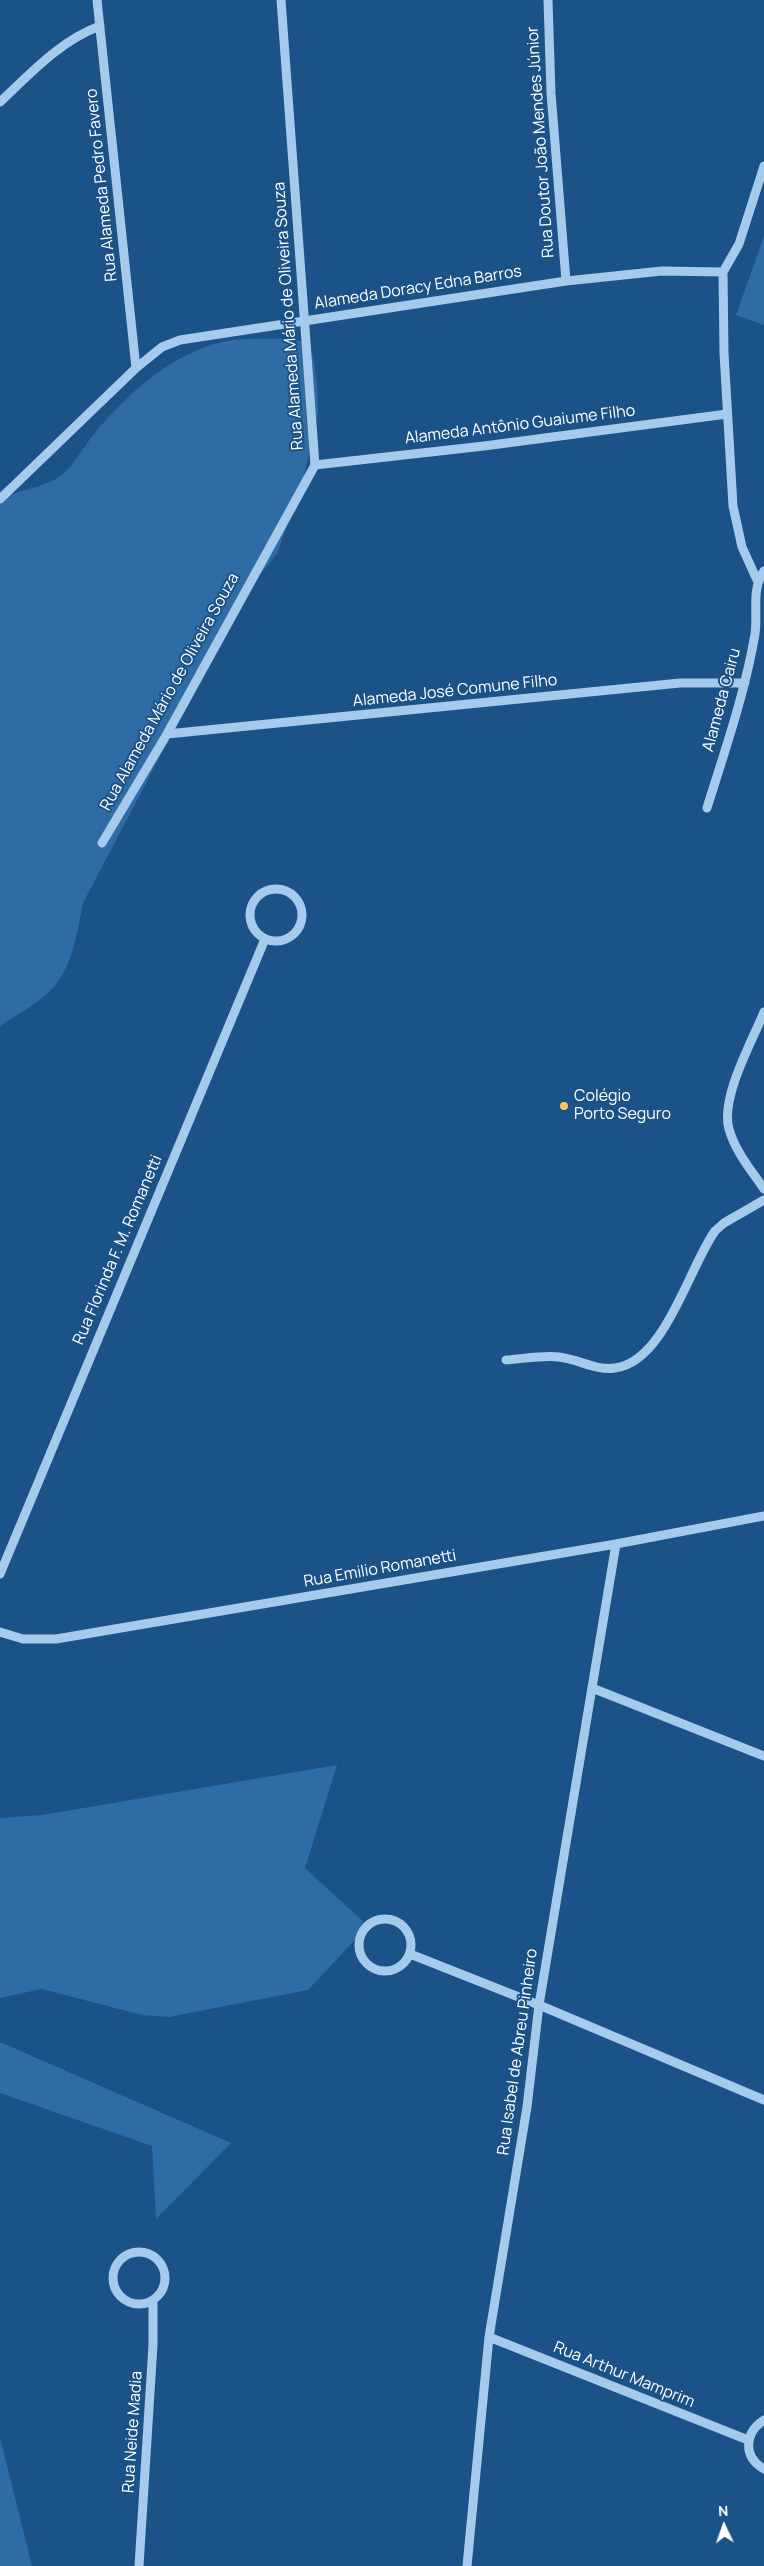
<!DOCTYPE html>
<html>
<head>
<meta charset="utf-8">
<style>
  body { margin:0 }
  #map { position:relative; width:764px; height:2566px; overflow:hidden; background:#1b5287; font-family:Manrope,sans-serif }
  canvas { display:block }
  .north { position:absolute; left:699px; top:2501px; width:50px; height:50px; -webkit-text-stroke:4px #1b5287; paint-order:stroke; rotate:357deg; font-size:14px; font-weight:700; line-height:20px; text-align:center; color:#fff }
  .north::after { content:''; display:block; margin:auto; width:18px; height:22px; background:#fff; clip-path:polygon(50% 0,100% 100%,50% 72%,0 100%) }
</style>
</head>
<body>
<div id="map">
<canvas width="764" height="2566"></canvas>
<div class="north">N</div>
</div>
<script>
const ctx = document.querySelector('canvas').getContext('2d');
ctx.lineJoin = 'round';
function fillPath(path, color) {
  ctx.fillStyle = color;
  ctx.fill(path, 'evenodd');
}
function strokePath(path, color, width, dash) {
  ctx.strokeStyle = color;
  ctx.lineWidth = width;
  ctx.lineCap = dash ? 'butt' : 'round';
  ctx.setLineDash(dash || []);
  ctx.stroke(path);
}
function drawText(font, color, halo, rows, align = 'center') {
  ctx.font = font + ' Manrope,sans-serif';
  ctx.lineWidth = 4;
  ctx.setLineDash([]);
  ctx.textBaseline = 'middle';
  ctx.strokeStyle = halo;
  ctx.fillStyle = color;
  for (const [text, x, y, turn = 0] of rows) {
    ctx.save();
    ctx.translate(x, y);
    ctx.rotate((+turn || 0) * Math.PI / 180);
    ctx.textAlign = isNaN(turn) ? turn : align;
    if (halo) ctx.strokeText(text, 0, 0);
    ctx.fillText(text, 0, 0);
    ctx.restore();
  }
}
fillPath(new Path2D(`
  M 764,236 L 764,325 L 736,315 Z
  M 290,338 L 307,343 L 313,356 L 317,385 L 318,414 L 303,480 L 277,554 L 259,576 L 255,576 L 83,903 C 77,933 72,972 48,993 C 34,1006 16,1015 0,1026 L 0,501 C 18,488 45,489 63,474 C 76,462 86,443 98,429 C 133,389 178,348 233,340 C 251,338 271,339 290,338 Z
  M 337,1765 L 305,1868 L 368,1926 L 308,1990 L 169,2017 L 142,2015 L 42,1989 L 0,1998 L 0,1818 L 42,1815 Z
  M 0,2042 L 231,2143 L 156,2219 L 152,2146 L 0,2093 Z
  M 0,2437 L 32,2566 L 0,2566 Z`), '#2f6ca5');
strokePath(new Path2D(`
  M 97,0 L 136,368
  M 548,0 L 551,93 L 566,281
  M 0,102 C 30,74 61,40 100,26
  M 315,465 L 484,446 L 727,414
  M 0,499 L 136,368 L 162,347 L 180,340 L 566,281 L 662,271 L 723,272
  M 757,580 L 742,547 L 733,506 L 724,353 L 723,272 L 739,244 L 764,166
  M 167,734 L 680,683 L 745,683
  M 707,808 C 725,750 745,693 755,634 C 758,614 751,588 764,571
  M 102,843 L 167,734 L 315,465 L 281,0
  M250 915a26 26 0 1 1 52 0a26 26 0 1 1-52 0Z
  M 764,1012 C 752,1042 720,1098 729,1129 C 735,1151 751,1170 764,1189
  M 506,1360 C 523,1359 542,1355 559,1357 C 578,1359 596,1371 615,1368 C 665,1362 689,1267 715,1231 L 724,1223 L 764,1200
  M 0,1574 L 265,939
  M 0,1632 L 23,1639 L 56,1639 L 616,1544 L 764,1516
  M 592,1688 L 764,1756
  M359 1945a26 26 0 1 1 52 0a26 26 0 1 1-52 0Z
  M 410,1954 L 539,2005 L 764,2100
  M113 2278a26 26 0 1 1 52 0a26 26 0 1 1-52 0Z
  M 489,2337 L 748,2440
  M 764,2420 C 744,2433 743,2457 764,2469
  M 139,2566 L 153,2345 L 153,2300
  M 467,2566 L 489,2337 L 527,2107 L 539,2005 L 616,1544`), '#a4caec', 9);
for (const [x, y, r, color] of [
  [564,1106,5,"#fdc461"]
]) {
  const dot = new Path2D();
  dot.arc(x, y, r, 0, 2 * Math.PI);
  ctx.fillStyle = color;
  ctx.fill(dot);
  strokePath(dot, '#1b5287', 2);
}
drawText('16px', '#fff', '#1b5287', [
  ["Rua Doutor João Mendes Júnior",541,142,-94],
  ["Rua Alameda Pedro Favero",102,185,-96],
  ["Alameda Doracy Edna Barros",418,288,-9],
  ["Rua Alameda Mário de Oliveira Souza",289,316,-94],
  ["Alameda Antônio Guaiume Filho",520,425,-7],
  ["Alameda José Comune Filho",455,691,-6],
  ["Rua Alameda Mário de Oliveira Souza",170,692,-61],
  ["Alameda Cairu",722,700,-75],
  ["Rua Florinda F. M. Romanetti",118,1250,-67],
  ["Rua Emilio Romanetti",380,1569,-10],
  ["Rua Isabel de Abreu Pinheiro",518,2052,-82],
  ["Rua Arthur Mamprim",624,2375,22],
  ["Rua Neide Madia",133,2432,-86]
]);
drawText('16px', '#fff', '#1b5287', [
  ["Colégio",574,1097],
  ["Porto Seguro",574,1115]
], 'left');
</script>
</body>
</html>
